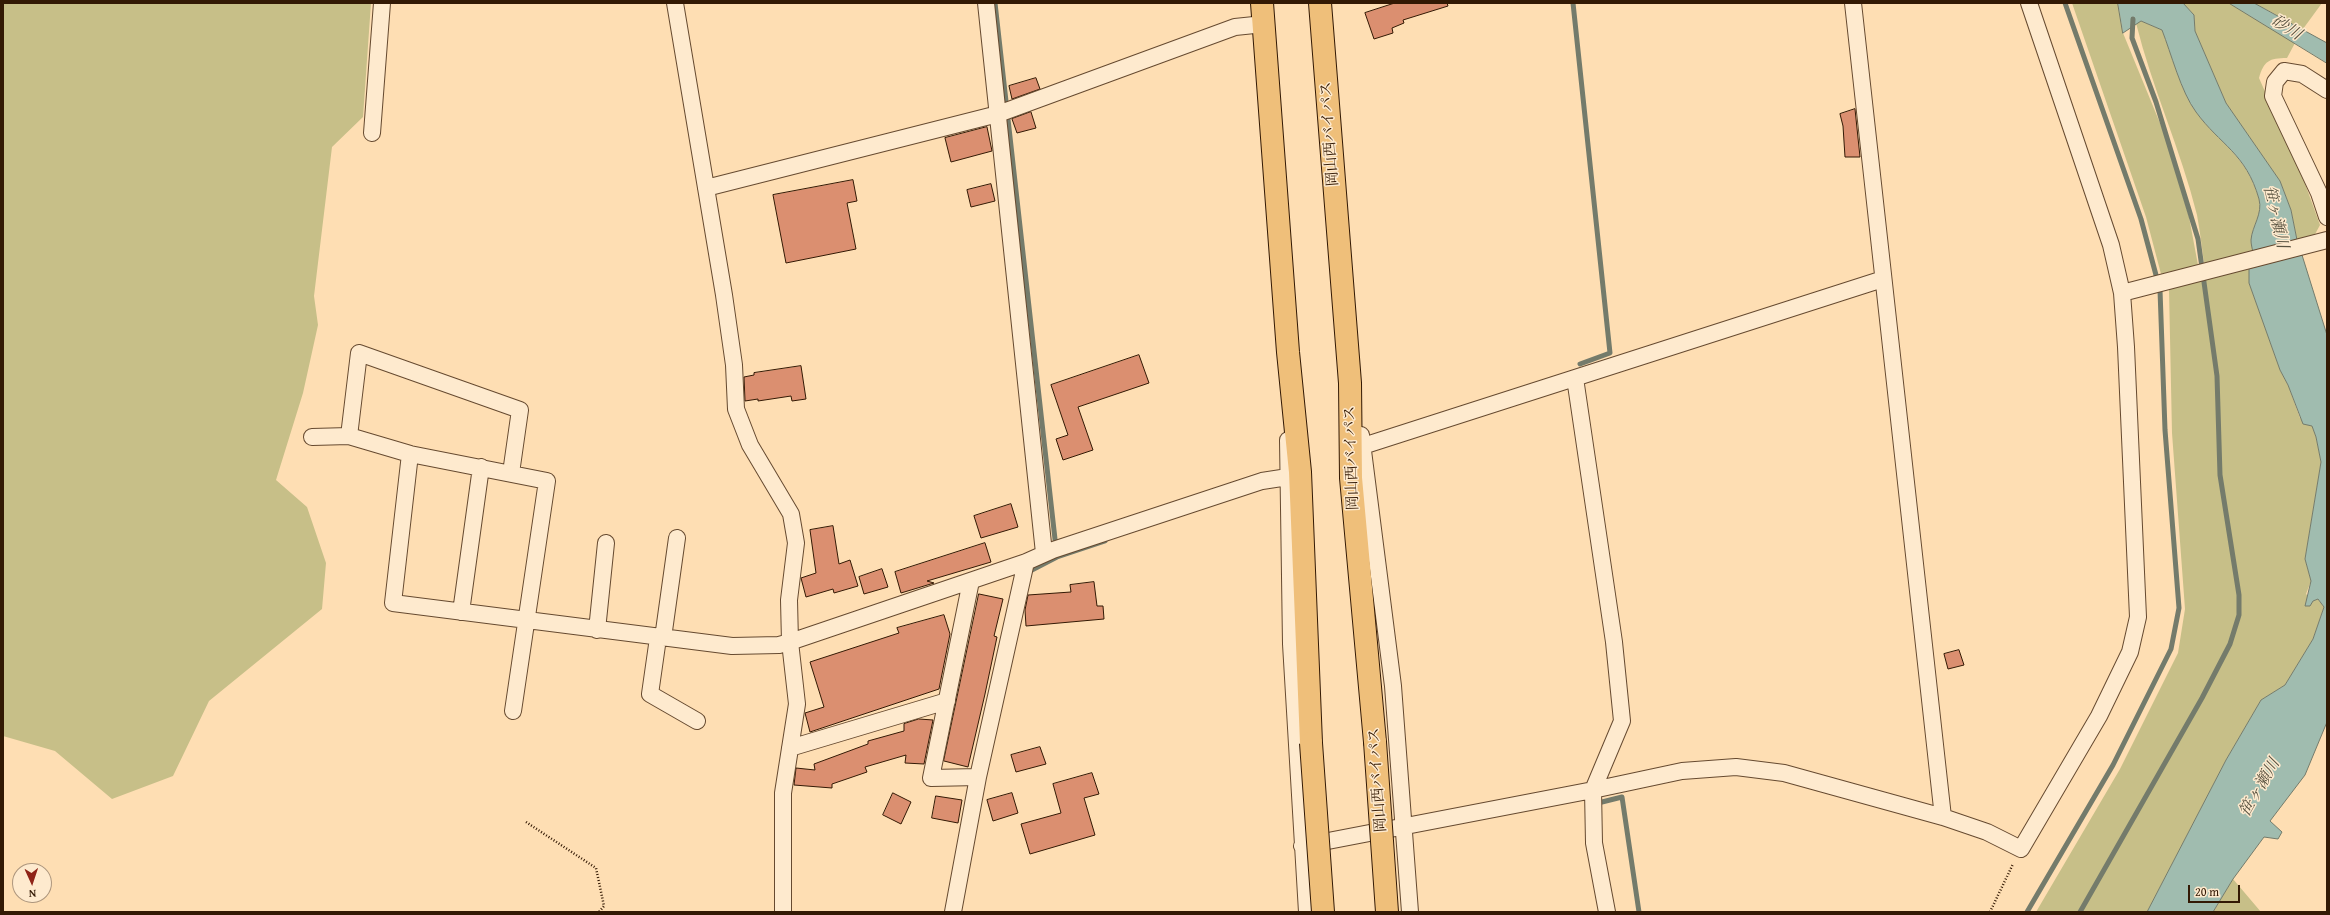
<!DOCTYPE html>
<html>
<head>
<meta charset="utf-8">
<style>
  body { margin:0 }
  #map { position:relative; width:2330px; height:915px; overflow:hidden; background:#fedeb3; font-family:"Gentium Book Plus",serif }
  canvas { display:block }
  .frame { position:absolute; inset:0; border:4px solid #331904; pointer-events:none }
  .north { position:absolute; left:12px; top:863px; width:40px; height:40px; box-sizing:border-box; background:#feeace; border:1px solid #ad967d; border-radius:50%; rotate:177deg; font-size:11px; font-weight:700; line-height:16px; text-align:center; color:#331904 }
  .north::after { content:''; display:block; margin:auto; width:14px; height:18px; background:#8f2418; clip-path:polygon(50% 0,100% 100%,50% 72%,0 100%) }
  .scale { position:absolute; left:2188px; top:885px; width:52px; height:18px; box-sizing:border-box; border:2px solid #331904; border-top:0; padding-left:5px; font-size:12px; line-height:14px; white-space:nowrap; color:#331904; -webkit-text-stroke:3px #feeace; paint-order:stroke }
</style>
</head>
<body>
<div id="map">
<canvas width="2330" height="915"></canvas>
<div class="frame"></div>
<div class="north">N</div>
<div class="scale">20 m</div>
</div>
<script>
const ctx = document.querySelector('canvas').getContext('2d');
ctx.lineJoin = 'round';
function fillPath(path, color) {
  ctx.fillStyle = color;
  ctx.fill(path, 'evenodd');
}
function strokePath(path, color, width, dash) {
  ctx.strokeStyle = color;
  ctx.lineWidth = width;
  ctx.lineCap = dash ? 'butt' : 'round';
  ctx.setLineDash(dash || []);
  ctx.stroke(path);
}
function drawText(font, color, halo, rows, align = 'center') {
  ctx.font = font + ' "Gentium Book Plus","Noto Serif JP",serif';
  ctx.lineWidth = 3;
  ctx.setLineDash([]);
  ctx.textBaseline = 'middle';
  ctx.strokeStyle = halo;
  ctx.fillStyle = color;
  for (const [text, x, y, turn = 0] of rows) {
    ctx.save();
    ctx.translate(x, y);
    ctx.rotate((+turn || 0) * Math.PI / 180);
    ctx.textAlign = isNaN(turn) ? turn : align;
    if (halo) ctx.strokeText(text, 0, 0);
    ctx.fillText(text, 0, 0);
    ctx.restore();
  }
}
fillPath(new Path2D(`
  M 3,3 L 371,3 L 363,117 L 332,147 L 314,296 L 318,325 L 303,393 L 276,480 L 307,507 L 326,563 L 322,609 L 209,701 L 173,776 L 112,799 L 55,751 L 3,736 Z
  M 2072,3 L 2118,3 L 2123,33 L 2164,133 L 2189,217 L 2198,265 L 2161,274 L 2146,217 Z
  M 2183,3 L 2229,3 L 2295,43 L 2287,58 C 2269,58 2264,61 2259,78 L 2303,178 L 2320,225 L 2313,238 L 2297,240 L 2291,210 L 2280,181 L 2226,103 L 2195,31 L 2194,15 Z
  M 2254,3 L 2322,3 L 2303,29 Z
  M 2141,21 L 2162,30 C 2171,53 2181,92 2196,112 C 2220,145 2246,154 2259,199 C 2263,214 2252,226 2251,240 C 2251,244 2252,248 2253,252 L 2204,263 C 2202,248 2200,231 2197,215 C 2181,150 2152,88 2136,23 Z
  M 2249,269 L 2249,283 L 2280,370 L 2288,385 L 2300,418 L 2312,426 L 2316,437 L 2321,462 L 2305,559 L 2311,581 L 2306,594 L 2313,601 L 2318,599 L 2324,607 L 2313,639 L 2285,685 L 2261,700 L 2226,760 L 2147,912 L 2036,912 L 2120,769 L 2178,653 L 2185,609 L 2172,433 L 2169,289 Z
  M 2233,879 L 2261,912 L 2213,912 Z`), '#c7bf88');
const water = new Path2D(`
  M 2118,3 L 2183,3 L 2194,15 L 2195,31 L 2226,103 L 2280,181 L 2291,210 L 2297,240 L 2253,252 C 2252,248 2251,244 2251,240 C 2252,226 2263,214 2259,199 C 2246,153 2220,145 2196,112 C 2181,92 2171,53 2162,30 L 2141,21 L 2123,33 Z
  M 2229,3 L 2254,3 L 2327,43 L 2327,63 Z
  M 2302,255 L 2327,335 L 2327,722 L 2305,775 L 2270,821 L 2282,832 L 2278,839 L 2264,837 L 2233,879 L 2213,912 L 2147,912 L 2226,760 L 2261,700 L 2285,685 L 2313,639 L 2324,607 L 2318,599 L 2313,601 L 2310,606 L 2305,606 L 2311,581 L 2305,559 L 2321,462 L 2316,437 L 2312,426 L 2303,424 L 2288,385 L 2280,370 L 2249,283 L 2249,269 Z`);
fillPath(water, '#a0bcaf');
strokePath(water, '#747b6b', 1);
strokePath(new Path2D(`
  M 995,3 L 1057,557
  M 1573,3 L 1610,353 L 1580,364
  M 1030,571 L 1057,557 L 1105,541
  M 1598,803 L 1622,797 L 1639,912
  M 2027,912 L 2113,765 L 2171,649 L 2179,608 L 2165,430 L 2160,290 L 2141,219 L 2065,3
  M 2080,912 L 2202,698 L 2230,644 L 2239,615 L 2239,595 L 2220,475 L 2217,376 L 2198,239 L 2156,102 L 2132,38 L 2133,19`), '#747b6b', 5);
const building = new Path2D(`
  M 1395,3 L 1447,3 L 1448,6 L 1403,20 L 1404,23 L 1392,28 L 1393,33 L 1374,39 L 1365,13 Z
  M 1036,78 L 1040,89 L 1012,99 L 1009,86 Z
  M 1855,109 L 1860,157 L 1845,157 L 1843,126 L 1840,114 Z
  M 1031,112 L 1036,128 L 1017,133 L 1012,119 Z
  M 987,127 L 992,151 L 951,162 L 945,138 Z
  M 853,180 L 857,201 L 847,203 L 856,249 L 786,263 L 773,195 Z
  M 991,184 L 995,201 L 971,207 L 967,190 Z
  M 1139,355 L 1149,383 L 1078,407 L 1093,450 L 1063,460 L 1056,439 L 1068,435 L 1051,385 Z
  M 801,366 L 806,399 L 792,401 L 791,396 L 758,401 L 758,399 L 745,401 L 744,377 L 754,375 L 754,373 Z
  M 1011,504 L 1018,527 L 981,538 L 974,516 Z
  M 833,526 L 839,564 L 850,560 L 858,586 L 834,593 L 833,589 L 806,597 L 801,578 L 816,573 L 810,530 Z
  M 985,543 L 991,562 L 927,581 L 934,583 L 901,593 L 895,572 Z
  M 882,569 L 888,587 L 864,594 L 859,577 Z
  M 1094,582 L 1097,606 L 1103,606 L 1104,619 L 1026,626 L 1025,610 L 1028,595 L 1071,592 L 1070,585 Z
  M 979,594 L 1003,599 L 994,636 L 997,637 L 985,694 L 968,767 L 944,761 Z
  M 944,615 L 950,634 L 939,689 L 810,732 L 805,713 L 824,707 L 810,662 L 899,633 L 897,628 Z
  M 1959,650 L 1964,665 L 1948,669 L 1944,654 Z
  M 919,719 L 933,720 L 924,764 L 905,763 L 906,755 L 865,767 L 867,772 L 832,784 L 832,788 L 794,785 L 796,768 L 815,770 L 814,764 L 868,744 L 868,741 L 904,731 L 904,724 Z
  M 1040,747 L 1046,764 L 1016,772 L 1011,755 Z
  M 1092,773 L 1099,794 L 1084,798 L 1095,835 L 1030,854 L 1021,824 L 1061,813 L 1053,784 Z
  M 893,793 L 911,802 L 901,824 L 883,815 Z
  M 1012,793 L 1018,813 L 993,821 L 987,800 Z
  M 936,796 L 962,800 L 958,823 L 932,818 Z`);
fillPath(building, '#db8f70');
strokePath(building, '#331904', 1);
const minor = new Path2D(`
  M 675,3 L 724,295 L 734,365 L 736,409 L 750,445 L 791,514 L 796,543 L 789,600 L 790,642 L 797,704 L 783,793 L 783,912
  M 986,3 L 1044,553
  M 1853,3 L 1943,817
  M 2327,90 L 2302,74 L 2284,71 L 2275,82 L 2273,96 L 2319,193 L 2327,217
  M 372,133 L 382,3
  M 706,188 L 998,114 L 1235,27 L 1264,24
  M 2122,293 L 2327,240
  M 1575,378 L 1614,642 L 1622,721 L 1593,790 L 1594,843 L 1607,912
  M 1361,435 L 1393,686 L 1410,912
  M 349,436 L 359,353 L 520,410 L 511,473
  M 312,437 L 349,436 L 410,454 L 393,603 L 732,646 L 779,645 L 790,642 L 1026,562 L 1053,550 L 1262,481 L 1288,477
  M 1288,440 L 1291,644 L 1307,912
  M 1363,446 L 1883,279
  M 410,454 L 547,481 L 513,711
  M 971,581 L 931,778 L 978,777
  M 461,612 L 481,467
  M 597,630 L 606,543
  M 658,638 L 650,694 L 697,721
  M 663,638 L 677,538
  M 790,748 L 947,701
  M 1302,846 L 1593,790 L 1682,771 L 1736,767 L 1784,773 L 1943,817 L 1987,832 L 2021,849 L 2099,716 L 2130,652 L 2138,617 L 2126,347 L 2122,293 L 2111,245 L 2029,3
  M 953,912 L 978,777 L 1026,562`);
const trunk = new Path2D(`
  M 1262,3 L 1288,352 L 1300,472 L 1311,743
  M 1320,3 L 1350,383 L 1351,478 L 1375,742`);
strokePath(minor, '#664a30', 18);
strokePath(trunk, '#331904', 24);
strokePath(new Path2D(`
  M 526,822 L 596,868 L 604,906 L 599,912
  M 1990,912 L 2013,864`), '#331904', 2.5, [1, 2]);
strokePath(minor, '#feeace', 16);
strokePath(trunk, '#efbf7a', 22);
const trunkBridge = new Path2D(`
  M 1375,742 L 1387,912
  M 1311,743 L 1323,912`);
strokePath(trunkBridge, '#331904', 24, []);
strokePath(trunkBridge, '#efbf7a', 22);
drawText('15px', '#331904', '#feeace', [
  ["岡山西バイパス",1330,134,-94],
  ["岡山西バイパス",1352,458,-92],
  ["岡山西バイパス",1378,780,-94]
]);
drawText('italic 16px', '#595240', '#feeace', [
  ["砂川",2286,28,32],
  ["笹ヶ瀬川",2275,217,77],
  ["笹ヶ瀬川",2260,788,-60]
]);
</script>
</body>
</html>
